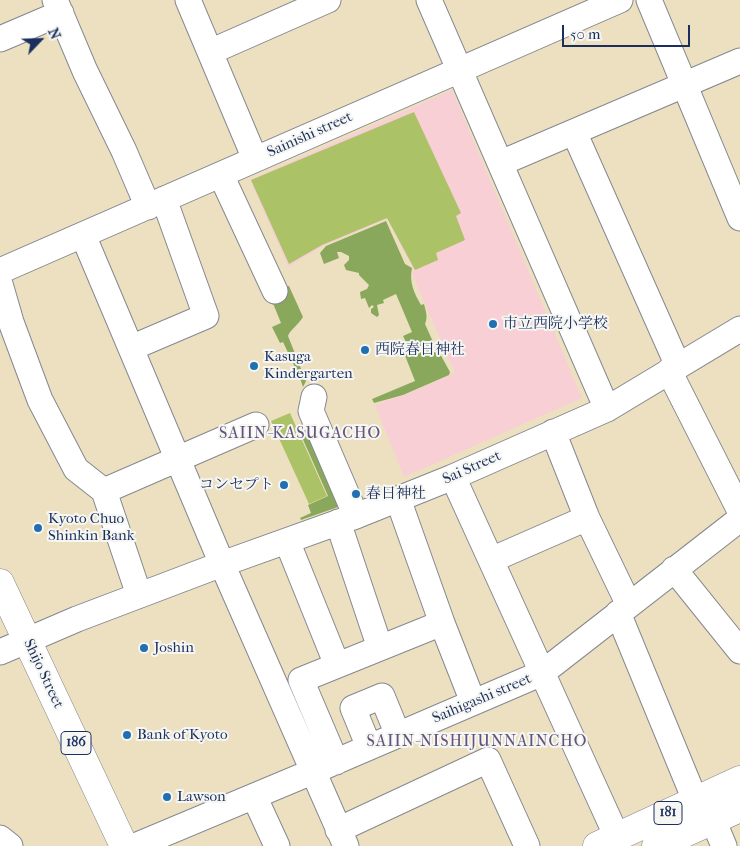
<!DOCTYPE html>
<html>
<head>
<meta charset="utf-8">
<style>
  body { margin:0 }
  #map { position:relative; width:740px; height:846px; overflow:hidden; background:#ede0c0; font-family:"IM FELL French Canon",serif }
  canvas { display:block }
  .north { position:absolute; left:15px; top:15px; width:50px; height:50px; -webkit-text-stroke:4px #f6f6f2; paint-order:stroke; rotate:66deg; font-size:14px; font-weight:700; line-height:20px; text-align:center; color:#1b2f5e }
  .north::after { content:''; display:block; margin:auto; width:18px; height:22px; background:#1b2f5e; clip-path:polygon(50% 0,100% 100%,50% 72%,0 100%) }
  .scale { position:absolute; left:562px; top:25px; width:128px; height:22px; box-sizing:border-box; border:2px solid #1b2f5e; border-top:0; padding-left:6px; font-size:15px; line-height:18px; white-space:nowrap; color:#1b2f5e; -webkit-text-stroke:4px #f6f6f2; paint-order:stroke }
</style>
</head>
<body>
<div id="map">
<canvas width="740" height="846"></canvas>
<div class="north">N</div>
<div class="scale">50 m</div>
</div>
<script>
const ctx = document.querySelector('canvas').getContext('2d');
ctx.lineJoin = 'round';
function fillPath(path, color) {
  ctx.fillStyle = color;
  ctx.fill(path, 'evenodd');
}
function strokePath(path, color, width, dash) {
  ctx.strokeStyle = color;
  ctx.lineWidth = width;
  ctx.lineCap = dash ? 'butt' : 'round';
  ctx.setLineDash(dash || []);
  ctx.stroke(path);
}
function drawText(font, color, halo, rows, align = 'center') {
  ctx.font = font + ' "IM FELL French Canon","Noto Serif JP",serif';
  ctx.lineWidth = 4;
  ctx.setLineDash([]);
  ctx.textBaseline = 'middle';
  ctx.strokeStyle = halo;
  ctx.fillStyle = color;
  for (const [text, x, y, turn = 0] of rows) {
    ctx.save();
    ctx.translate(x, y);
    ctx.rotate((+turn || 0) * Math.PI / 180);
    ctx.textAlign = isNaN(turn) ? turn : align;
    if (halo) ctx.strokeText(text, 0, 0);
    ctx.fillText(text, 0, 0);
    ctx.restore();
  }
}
fillPath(new Path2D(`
  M 452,90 L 582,398 L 404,477 L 375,405 L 396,397 L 402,396 L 455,373 L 413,276 L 413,268 L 387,219 L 323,246 L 288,267 L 250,180 Z`), '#f7cfd4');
fillPath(new Path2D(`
  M 414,112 L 461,213 L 456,216 L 465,240 L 436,253 L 438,260 L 415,270 L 387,218 L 322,245 L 289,264 L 251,180 Z
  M 290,413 L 327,496 L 309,504 L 271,421 Z`), '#acc267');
fillPath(new Path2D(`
  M 386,221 L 405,264 L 412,268 C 409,282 414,293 421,305 L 424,304 C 426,312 428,317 425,324 L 434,344 L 433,349 L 439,352 L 450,372 L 449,375 L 403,395 L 374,403 L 372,399 L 415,381 L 404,353 L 409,350 L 410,345 L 406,342 L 403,336 L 412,332 L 396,294 L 383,300 L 384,303 L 377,305 L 379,315 L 377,317 L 371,313 L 371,309 L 374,307 L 372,305 L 369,308 L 365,298 L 361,299 L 360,292 L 367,289 L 369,285 L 359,275 L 359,273 L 346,270 L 344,265 L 349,260 L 349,256 L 341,252 L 337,252 L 339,258 L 324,264 L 320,253 L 326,246 Z
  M 279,282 L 285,282 L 287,286 L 289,286 L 303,317 C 299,324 290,330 288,336 L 306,381 L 303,387 L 300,378 L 283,342 L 280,343 L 272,327 L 281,323 L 270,296 Z
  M 309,420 L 341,506 L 301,520 L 300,518 L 311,513 L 308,505 L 328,496 L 297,426 Z`), '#89a85c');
const minor = new Path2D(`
  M 55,0 L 85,71 L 124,151 L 148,207
  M 188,0 L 255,159
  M 429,0 L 607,409
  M 649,0 L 740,218
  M 0,39 L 61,13
  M 210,52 L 328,0
  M 574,132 L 678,366
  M 501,163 L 740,61
  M 221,175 L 275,291
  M 83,235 L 222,564 L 346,846
  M 0,271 L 620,0
  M 0,284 L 11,322 L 40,400 L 76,469 L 104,491 L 139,595
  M 131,348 L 206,316 L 164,199
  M 669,371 L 740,511
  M 314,397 L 311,411 L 356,516
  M 553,432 L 587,518 L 629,605
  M 453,477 L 617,837
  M 104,491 L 256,425
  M 398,499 L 442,623 L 473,702
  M 338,522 L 380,648
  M 287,541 L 337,665
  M 491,560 L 587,518
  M 674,569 L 740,651
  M 618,613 L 695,800
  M 0,652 L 77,619 L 222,564 L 356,516 L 453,477 L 607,409 L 740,329
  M 369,747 L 353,708 L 382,696 L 398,735
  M 336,762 L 301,680 L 442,623
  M 254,796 L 277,846
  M 713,820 L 724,846
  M 338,830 L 488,760 L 527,846
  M 0,838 L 10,846
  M 135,846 L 314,771 L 542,673 L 740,519`);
const major = new Path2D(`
  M 0,583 L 124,846
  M 597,846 L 740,780
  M 656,846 L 740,808`);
strokePath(minor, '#84888f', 27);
strokePath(major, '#84888f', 29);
strokePath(minor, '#fff', 25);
strokePath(major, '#fff', 28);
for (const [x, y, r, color] of [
  [493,324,5,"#1f6fb2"],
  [365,350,5,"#1f6fb2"],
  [254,366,5,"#1f6fb2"],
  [284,485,5,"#1f6fb2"],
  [356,494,5,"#1f6fb2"],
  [38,528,5,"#1f6fb2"],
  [144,648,5,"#1f6fb2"],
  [127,735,5,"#1f6fb2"],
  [167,797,5,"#1f6fb2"]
]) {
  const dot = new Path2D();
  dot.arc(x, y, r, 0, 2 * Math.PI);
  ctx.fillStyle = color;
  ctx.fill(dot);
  strokePath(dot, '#f6f6f2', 2);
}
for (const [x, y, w] of [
  [76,743,30],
  [668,813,28]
]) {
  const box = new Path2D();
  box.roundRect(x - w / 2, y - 11.5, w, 23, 4);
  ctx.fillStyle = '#f6f6f2';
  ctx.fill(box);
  strokePath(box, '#1b2f5e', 1);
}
drawText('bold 14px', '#1b2f5e', null, [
  ["186",76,743],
  ["181",668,813]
]);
drawText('15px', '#1b2f5e', '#f6f6f2', [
  ["Sainishi street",310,135,-24],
  ["Sai Street",472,468,-24],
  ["Shijo Street",43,674,65],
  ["Saihigashi street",482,699,-23]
]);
drawText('15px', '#1b2f5e', '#f6f6f2', [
  ["市立西院小学校",503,324],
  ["西院春日神社",375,350],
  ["Kasuga",264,357],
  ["Kindergarten",264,374],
  ["コンセプト",274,485,"right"],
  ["春日神社",366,494],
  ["Kyoto Chuo",48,519],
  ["Shinkin Bank",48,536],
  ["Joshin",154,648],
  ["Bank of Kyoto",137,735],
  ["Lawson",177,797]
], 'left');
ctx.letterSpacing = '1px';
drawText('16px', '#62547c', '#f6f6f2', [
  ["SAIIN-KASUGACHO",300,434],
  ["SAIIN-NISHIJUNNAINCHO",477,742]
]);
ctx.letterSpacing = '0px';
</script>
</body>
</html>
